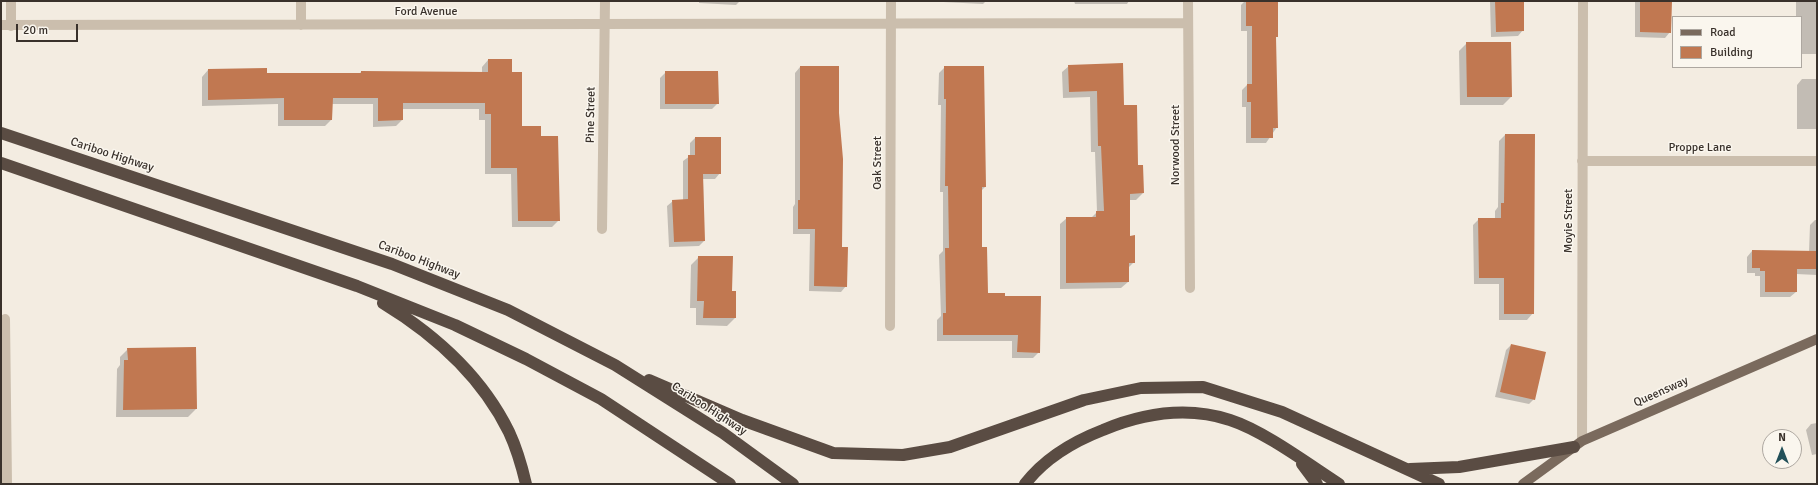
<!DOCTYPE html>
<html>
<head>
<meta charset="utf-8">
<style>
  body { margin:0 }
  #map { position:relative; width:1818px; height:485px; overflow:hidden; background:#f3ece1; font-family:Signika,sans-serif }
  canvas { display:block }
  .frame { position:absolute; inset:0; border:2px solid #39312b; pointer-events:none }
  .legend { position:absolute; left:1672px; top:16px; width:130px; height:52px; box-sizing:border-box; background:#faf6ee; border:1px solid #ada7a0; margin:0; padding:5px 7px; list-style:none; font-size:12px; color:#39312b }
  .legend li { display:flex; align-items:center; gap:8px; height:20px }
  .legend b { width:20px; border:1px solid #ada7a0 }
  .north { position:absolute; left:1762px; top:429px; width:40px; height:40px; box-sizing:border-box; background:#faf6ee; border:1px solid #ada7a0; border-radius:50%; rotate:0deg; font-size:11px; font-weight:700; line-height:16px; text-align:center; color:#39312b }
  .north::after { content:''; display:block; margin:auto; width:14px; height:18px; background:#225059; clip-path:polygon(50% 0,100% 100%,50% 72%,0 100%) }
  .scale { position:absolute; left:16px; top:24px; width:62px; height:18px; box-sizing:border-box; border:2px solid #39312b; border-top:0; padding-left:5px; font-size:12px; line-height:14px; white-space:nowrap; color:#39312b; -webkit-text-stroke:3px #faf6ee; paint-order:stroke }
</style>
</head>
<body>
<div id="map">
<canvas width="1818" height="485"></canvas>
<div class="frame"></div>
<ul class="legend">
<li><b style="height:5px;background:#7a6a5d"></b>Road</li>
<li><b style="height:11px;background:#c17851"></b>Building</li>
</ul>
<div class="north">N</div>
<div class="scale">20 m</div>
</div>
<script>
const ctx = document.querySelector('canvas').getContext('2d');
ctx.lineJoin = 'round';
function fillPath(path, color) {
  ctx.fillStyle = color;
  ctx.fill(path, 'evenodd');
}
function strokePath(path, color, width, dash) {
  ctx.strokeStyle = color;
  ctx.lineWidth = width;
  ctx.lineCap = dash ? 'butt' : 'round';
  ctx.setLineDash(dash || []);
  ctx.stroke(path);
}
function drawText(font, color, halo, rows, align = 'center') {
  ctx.font = font + ' Signika,sans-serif';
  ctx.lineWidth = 3;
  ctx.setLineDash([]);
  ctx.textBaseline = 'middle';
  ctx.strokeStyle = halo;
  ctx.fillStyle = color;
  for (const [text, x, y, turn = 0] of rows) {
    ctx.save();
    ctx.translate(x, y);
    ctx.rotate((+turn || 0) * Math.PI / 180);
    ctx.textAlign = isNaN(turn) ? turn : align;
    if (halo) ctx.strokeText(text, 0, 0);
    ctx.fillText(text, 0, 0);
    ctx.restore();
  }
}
fillPath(new Path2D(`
  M 699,1 L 740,1 L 736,5 L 699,3 Z
  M 943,1 L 986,1 L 983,4 L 943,2 Z
  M 1074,1 L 1129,1 L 1127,4 L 1075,4 Z
  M 1245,1 L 1277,1 L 1277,36 L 1275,39 L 1277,127 L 1266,143 L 1246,143 L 1246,107 L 1242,107 L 1242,90 L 1247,85 L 1247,31 L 1241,31 L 1241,5 Z
  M 1490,1 L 1523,1 L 1523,30 L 1518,36 L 1491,37 Z
  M 1635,1 L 1671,1 L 1670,32 L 1665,38 L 1635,37 Z
  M 1796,1 L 1817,1 L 1817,54 L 1801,54 L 1801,17 L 1796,17 Z
  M 1467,43 L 1511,97 L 1503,105 L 1460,105 L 1459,51 Z
  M 488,60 L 511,73 L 521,127 L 540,137 L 559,220 L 552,227 L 512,227 L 511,174 L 485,174 L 485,120 L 479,120 L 479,109 L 402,109 L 402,120 L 396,126 L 373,127 L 373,104 L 332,104 L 331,120 L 325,126 L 278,126 L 278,104 L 202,106 L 202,77 L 208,70 L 266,74 L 359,74 L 361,72 L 482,73 L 482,67 Z
  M 1069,66 L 1123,106 L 1138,166 L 1143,193 L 1136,200 L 1129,200 L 1129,237 L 1134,262 L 1128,268 L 1128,282 L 1121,288 L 1060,289 L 1060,224 L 1067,218 L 1091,218 L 1097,212 L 1095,152 L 1091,152 L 1090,97 L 1063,98 L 1062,72 Z
  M 800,67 L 841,248 L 846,286 L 841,292 L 809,291 L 810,234 L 793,234 L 793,207 L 795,204 L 795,73 Z
  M 945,67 L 985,187 L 981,191 L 981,248 L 987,294 L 1004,297 L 1039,352 L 1033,358 L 1012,358 L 1012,341 L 937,341 L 937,320 L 941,316 L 939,255 L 943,251 L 943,192 L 940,192 L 941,105 L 938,105 L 939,73 Z
  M 666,72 L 718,103 L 712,109 L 660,109 L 660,78 Z
  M 1802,79 L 1817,79 L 1817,129 L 1797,129 L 1797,85 Z
  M 1505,135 L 1533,313 L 1527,320 L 1499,320 L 1499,284 L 1474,284 L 1473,225 L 1479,219 L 1495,219 L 1495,211 L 1498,207 L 1499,141 Z
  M 695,138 L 720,173 L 715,179 L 703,179 L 704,241 L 699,246 L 669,247 L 667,206 L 673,201 L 683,200 L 683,161 L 690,156 L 690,143 Z
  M 1815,220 L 1817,220 L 1817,275 L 1796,274 L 1796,292 L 1790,297 L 1760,297 L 1760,276 L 1755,276 L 1755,273 L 1747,273 L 1747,257 L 1752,251 L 1809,252 L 1810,225 Z
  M 699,257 L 731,292 L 735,318 L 727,326 L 696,325 L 696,308 L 690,308 L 691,265 Z
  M 1511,345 L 1534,399 L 1529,404 L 1495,397 L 1506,350 Z
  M 128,349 L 196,409 L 188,417 L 116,417 L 117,369 L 120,365 L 120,357 Z
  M 1817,423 L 1817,454 L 1812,455 L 1806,430 L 1811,424 Z`), '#0003');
fillPath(new Path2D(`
  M 1246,1 L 1278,1 L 1278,37 L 1276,37 L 1278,128 L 1273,128 L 1273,138 L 1251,138 L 1251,102 L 1247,102 L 1247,84 L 1252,84 L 1252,26 L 1246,26 Z
  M 1495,1 L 1524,1 L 1524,31 L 1496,32 Z
  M 1640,1 L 1672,1 L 1671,33 L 1640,32 Z
  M 1466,42 L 1511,42 L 1512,97 L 1467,97 Z
  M 488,59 L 512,59 L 512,72 L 522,72 L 522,126 L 541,126 L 541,136 L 558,136 L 560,221 L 518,221 L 517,168 L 491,168 L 491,114 L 485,114 L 485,103 L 403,103 L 403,120 L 378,121 L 378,98 L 333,98 L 332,120 L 284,120 L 284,98 L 208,100 L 208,69 L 267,68 L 267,73 L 361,73 L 361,71 L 488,72 Z
  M 1123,63 L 1124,105 L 1137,105 L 1138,165 L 1143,165 L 1144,193 L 1130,194 L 1130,236 L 1135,235 L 1135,263 L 1129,263 L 1129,282 L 1066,283 L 1066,217 L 1096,217 L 1096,211 L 1104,211 L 1101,146 L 1098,146 L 1097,91 L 1069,92 L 1068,65 Z
  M 800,66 L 839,66 L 839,113 L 843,159 L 842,247 L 848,247 L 847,287 L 814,286 L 815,229 L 798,229 L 798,200 L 800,200 Z
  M 944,66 L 984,66 L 986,187 L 982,187 L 982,247 L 987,247 L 988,293 L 1005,293 L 1005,296 L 1041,296 L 1040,353 L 1017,352 L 1018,335 L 943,335 L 943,313 L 946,313 L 945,248 L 949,248 L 948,186 L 945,186 L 946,99 L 944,99 Z
  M 665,71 L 718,71 L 719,104 L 665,104 Z
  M 1505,134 L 1535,134 L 1534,314 L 1504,314 L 1504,278 L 1479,278 L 1478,218 L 1501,218 L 1501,203 L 1504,203 Z
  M 695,137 L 721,137 L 721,174 L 703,174 L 705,241 L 674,242 L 672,200 L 688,199 L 688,155 L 695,155 Z
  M 1752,250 L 1817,251 L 1817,269 L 1797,269 L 1797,292 L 1765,292 L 1765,271 L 1760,271 L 1760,268 L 1752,268 Z
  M 698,256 L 733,256 L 732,291 L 736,291 L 736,318 L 703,318 L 704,301 L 697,301 Z
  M 1511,344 L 1546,352 L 1535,400 L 1500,392 Z
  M 196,347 L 197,409 L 123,410 L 124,360 L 128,360 L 127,348 Z`), '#c17851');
strokePath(new Path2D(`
  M 1188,1 L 1190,288
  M 1,25 L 1188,23
  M 301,25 L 301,1
  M 11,26 L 11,1
  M 1582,161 L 1817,161
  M 602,229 L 605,1
  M 5,319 L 7,484
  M 890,326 L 891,1
  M 1582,441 L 1583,1`), '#cbbead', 10);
strokePath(new Path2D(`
  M 1523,484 L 1582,441 L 1817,339`), '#7a6a5d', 10);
strokePath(new Path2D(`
  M 1,133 L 392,264 L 508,310 L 615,365 L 723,433 L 793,484
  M 1,163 L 357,286 L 455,325 L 526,359 L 601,399 L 730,484
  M 383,303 C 434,334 482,377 509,432 C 516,447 522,467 526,484
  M 649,380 L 742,420 L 833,453 L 903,455 L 950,447 L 1084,400 L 1141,388 L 1203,387 L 1282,412 L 1439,484
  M 1302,464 L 1317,484
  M 1410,469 L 1459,467 L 1574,447
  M 1025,484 C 1045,458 1072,442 1103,430 C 1144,413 1187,406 1230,420 C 1264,431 1308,464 1339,484`), '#5a4c43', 12);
drawText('12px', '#39312b', '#faf6ee', [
  ["Ford Avenue",426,12],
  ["Pine Street",591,115,-89],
  ["Norwood Street",1176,145,-90],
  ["Proppe Lane",1700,148],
  ["Cariboo Highway",112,155,18],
  ["Oak Street",878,163,-90],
  ["Moyie Street",1569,221,-90],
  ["Cariboo Highway",419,260,21],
  ["Queensway",1661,392,-24],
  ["Cariboo Highway",709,409,33]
]);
</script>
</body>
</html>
